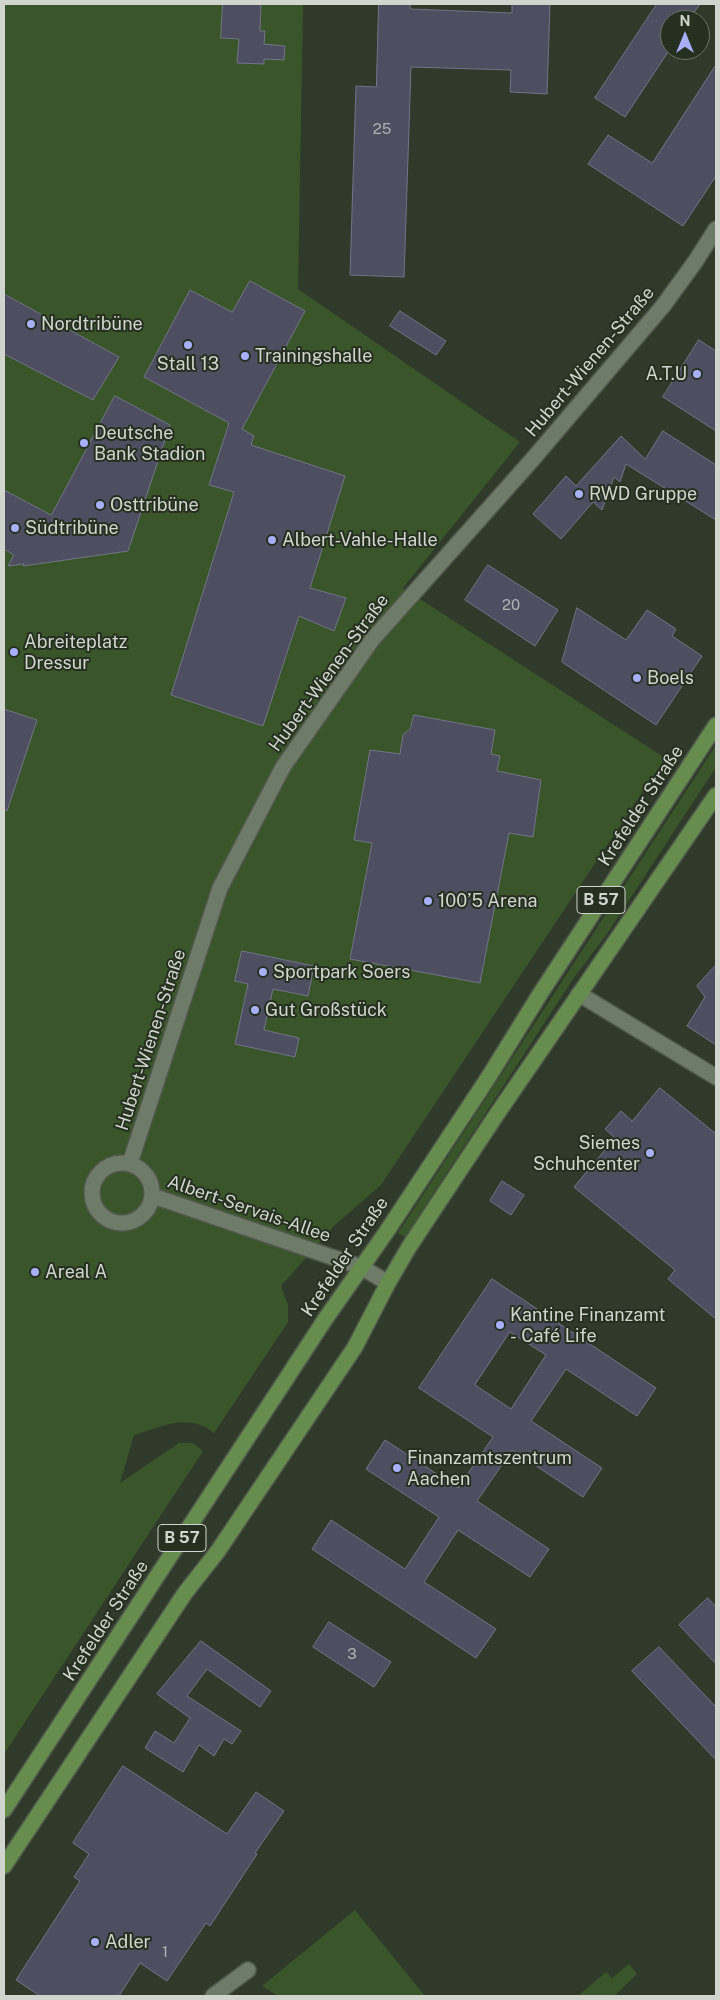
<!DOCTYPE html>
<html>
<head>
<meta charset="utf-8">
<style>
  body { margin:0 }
  #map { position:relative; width:720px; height:2000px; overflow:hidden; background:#303a2b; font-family:"Public Sans",sans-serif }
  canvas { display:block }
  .frame { position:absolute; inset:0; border:5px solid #d0d6cd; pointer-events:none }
  .north { position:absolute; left:660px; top:10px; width:50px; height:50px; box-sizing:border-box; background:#263021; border:1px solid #6a7266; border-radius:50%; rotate:0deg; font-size:14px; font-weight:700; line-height:20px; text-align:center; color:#d0d6cd }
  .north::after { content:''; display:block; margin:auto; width:18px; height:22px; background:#a8b0fc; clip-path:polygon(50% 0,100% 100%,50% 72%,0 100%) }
</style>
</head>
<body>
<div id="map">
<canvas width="720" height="2000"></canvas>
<div class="frame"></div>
<div class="north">N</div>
</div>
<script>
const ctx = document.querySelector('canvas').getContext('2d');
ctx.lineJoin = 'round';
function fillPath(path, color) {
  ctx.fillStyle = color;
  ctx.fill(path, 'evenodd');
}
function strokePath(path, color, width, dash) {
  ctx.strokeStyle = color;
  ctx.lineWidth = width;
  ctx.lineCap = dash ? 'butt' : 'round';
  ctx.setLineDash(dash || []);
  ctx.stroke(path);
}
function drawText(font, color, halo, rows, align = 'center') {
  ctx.font = font + ' "Public Sans",sans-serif';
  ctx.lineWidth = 4;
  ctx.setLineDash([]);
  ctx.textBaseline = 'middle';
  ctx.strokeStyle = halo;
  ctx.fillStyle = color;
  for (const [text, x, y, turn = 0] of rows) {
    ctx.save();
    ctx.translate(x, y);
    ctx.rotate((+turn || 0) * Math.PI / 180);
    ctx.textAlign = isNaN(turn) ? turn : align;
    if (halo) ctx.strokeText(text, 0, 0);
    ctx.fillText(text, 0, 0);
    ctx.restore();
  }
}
fillPath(new Path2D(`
  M 4,4 L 303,4 L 298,289 L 520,442 L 403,588 L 665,758 L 381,1185 L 335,1225 L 281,1286 L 288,1305 L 288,1322 L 214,1433 C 188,1412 162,1427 134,1435 L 120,1483 L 179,1443 L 193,1443 L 203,1451 L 4,1754 Z
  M 716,745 L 716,767 L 607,934 L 573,979 L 405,1237 L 398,1233 Z
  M 355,1910 L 425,1996 L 278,1996 L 262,1986 Z
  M 629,1964 L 637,1974 L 614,1996 L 578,1996 L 606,1972 L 612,1978 Z`), '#3a5529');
const building = new Path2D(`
  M 223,4 L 261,4 L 260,31 L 265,31 L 264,44 L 285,46 L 284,60 L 264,59 L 264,64 L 237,63 L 239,39 L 221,38 Z
  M 379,4 L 410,4 L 410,9 L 512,13 L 512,4 L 550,4 L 547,94 L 510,92 L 511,70 L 411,67 L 404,277 L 350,275 L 356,86 L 376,87 Z
  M 657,4 L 700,4 L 689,20 L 670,20 L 670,49 L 625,117 L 595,98 Z
  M 716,65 L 716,176 L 683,226 L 588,164 L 608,135 L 652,163 Z
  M 250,281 L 305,311 L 242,429 L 254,436 L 251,445 L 345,476 L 310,588 L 346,598 L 334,631 L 299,616 L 263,726 L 171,695 L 234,492 L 209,485 L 229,423 L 144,377 L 190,290 L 232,312 Z
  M 4,294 L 119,357 L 93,400 L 4,354 Z
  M 400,311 L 446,341 L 436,355 L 390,326 Z
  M 699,340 L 716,351 L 716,431 L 663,397 Z
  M 115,396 L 170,425 L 128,551 L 23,566 L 24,564 L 8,566 L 14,555 L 4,549 L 4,490 L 51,515 Z
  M 663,431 L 716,465 L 716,520 L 626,464 L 620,482 L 614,477 L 602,510 L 593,502 L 561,539 L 533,514 L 566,476 L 576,486 L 621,436 L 645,459 Z
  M 488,565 L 558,610 L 535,646 L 465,600 Z
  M 577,608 L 626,640 L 647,610 L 676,629 L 672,636 L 702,656 L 656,725 L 562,662 Z
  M 4,709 L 37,720 L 7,811 L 4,810 Z
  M 414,715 L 495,730 L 491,754 L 500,756 L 497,771 L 541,780 L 533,837 L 509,833 L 480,983 L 350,959 L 372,843 L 354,840 L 370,750 L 400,754 L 403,735 L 410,729 Z
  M 242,951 L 314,966 L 308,996 L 273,989 L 264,1030 L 299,1038 L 295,1057 L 235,1044 L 248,984 L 235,981 Z
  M 716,965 L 716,1045 L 687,1026 L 705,997 L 697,986 Z
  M 660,1088 L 716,1134 L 716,1319 L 668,1279 L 675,1270 L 574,1187 L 615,1138 L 605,1129 L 621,1111 L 632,1121 Z
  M 502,1181 L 524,1195 L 511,1215 L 490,1201 Z
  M 492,1279 L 656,1388 L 637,1416 L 566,1369 L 531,1421 L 602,1468 L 583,1497 L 512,1450 L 477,1501 L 549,1549 L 530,1577 L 458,1530 L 424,1582 L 496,1629 L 476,1658 L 312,1549 L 331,1520 L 405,1569 L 439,1517 L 366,1469 L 385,1440 L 458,1488 L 493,1437 L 419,1388 ZM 510,1332 L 546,1355 L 511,1409 L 475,1385 Z
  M 708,1598 L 716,1607 L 716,1664 L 679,1625 Z
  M 329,1622 L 391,1662 L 374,1687 L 313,1647 Z
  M 201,1641 L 271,1691 L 260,1707 L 207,1669 L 187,1696 L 241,1731 L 232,1744 L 224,1739 L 214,1756 L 199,1745 L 183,1772 L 145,1748 L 155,1731 L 174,1743 L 190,1718 L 157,1694 Z
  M 659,1647 L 716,1707 L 716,1760 L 632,1671 Z
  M 123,1766 L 227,1834 L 256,1792 L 284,1811 L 255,1853 L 257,1854 L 210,1926 L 206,1923 L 167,1981 L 140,1963 L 119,1996 L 40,1996 L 16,1980 L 80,1881 L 74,1877 L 89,1854 L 73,1843 Z`);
fillPath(building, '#4d4f61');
strokePath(building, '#717487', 1);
const minor = new Path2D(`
  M 579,994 L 716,1077
  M92 1193a30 30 0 1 1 60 0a30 30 0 1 1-60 0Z
  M 130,1163 L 220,888 L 283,767 L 372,640 L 532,460 L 663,306 L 695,262 L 716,229
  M 153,1196 L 361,1267 L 388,1283
  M 213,1996 L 248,1970`);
const major = new Path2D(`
  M 4,1810 L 326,1318 L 387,1231 L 488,1078 L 540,994 L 716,725
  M 4,1866 L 185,1593 L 218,1551 L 355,1347 L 388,1283 L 409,1247 L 497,1114 L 716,795`);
strokePath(minor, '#4f574b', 18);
strokePath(major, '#4f574b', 18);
strokePath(minor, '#6f7b69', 15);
strokePath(major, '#678d4e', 15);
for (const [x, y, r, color] of [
  [31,324,5,"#a8b0fc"],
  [188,345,5,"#a8b0fc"],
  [245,356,5,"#a8b0fc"],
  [697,374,5,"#a8b0fc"],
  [84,443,5,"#a8b0fc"],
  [579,494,5,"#a8b0fc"],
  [100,505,5,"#a8b0fc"],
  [15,528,5,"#a8b0fc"],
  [272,540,5,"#a8b0fc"],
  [14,652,5,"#a8b0fc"],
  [637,678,5,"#a8b0fc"],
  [428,901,5,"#a8b0fc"],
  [263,972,5,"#a8b0fc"],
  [255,1010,5,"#a8b0fc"],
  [650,1153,5,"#a8b0fc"],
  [35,1272,5,"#a8b0fc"],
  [500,1325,5,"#a8b0fc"],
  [397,1468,5,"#a8b0fc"],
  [95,1942,5,"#a8b0fc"]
]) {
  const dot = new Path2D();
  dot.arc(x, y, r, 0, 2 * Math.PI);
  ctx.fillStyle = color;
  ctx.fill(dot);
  strokePath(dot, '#263021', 2);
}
drawText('15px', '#afb4b2', null, [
  ["25",382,129],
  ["20",511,605],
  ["3",352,1654],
  ["1",165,1952]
]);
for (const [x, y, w] of [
  [601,900,48],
  [182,1538,48]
]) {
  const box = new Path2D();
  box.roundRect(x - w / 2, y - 13.5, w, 27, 4);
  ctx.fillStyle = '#263021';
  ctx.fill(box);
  strokePath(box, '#d0d6cd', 1);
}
drawText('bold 16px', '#d0d6cd', null, [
  ["B 57",601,900],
  ["B 57",182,1538]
]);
drawText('18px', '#d0d6cd', '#263021', [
  ["Nordtribüne",41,324],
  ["Trainingshalle",255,356],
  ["Stall 13",188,364,"center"],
  ["A.T.U",687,374,"right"],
  ["Deutsche",94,433],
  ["Bank Stadion",94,454],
  ["RWD Gruppe",589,494],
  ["Osttribüne",110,505],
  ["Südtribüne",25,528],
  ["Albert-Vahle-Halle",282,540],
  ["Abreiteplatz",24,642],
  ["Dressur",24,663],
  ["Boels",647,678],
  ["100’5 Arena",438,901],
  ["Sportpark Soers",273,972],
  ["Gut Großstück",265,1010],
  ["Siemes",640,1143,"right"],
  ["Schuhcenter",640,1164,"right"],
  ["Areal A",45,1272],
  ["Kantine Finanzamt",510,1315],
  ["- Café Life",510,1336],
  ["Finanzamtszentrum",407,1458],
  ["Aachen",407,1479],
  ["Adler",105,1942]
], 'left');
drawText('18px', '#d0d6cd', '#263021', [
  ["Hubert-Wienen-Straße",590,362,-50],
  ["Hubert-Wienen-Straße",329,673,-54],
  ["Krefelder Straße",641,806,-57],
  ["Hubert-Wienen-Straße",151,1040,-72],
  ["Albert-Servais-Allee",249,1209,19],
  ["Krefelder Straße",345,1257,-56],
  ["Krefelder Straße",106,1621,-57]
]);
</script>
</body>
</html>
